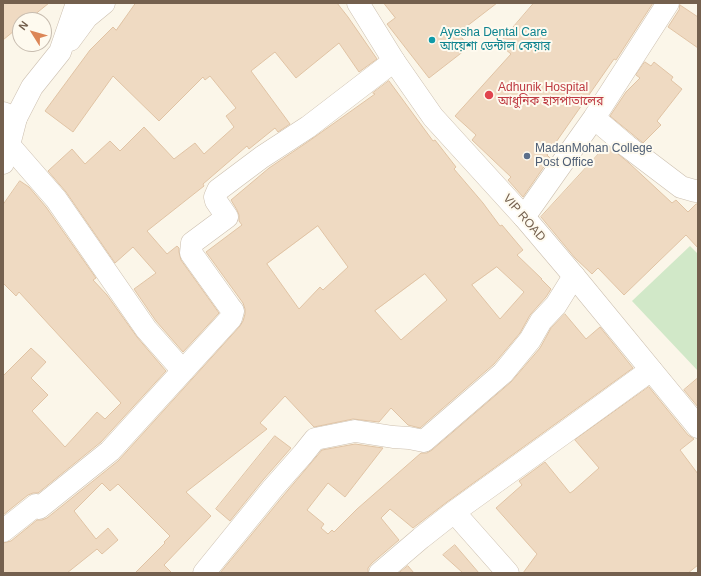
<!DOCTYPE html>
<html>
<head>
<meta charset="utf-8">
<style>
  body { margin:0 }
  #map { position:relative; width:701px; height:576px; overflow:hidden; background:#fbf6e9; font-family:Arial,sans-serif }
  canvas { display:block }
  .frame { position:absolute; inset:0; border:4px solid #74604e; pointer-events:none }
  .north { position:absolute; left:12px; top:12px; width:40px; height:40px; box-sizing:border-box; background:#fefaef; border:1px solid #c7bcaf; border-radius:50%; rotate:307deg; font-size:11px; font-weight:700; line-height:16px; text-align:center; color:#74604e }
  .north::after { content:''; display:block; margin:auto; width:14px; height:18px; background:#dc8657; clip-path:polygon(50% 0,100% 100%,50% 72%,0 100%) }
</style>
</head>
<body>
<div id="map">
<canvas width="701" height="576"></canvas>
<div class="frame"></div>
<div class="north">N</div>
</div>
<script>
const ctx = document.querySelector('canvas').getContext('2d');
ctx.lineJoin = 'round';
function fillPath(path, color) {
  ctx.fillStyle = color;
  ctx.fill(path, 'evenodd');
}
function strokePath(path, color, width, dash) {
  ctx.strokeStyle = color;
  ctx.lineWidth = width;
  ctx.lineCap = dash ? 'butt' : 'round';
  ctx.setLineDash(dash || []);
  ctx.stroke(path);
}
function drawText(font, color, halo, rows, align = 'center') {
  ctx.font = font + ' Arial,"Noto Sans Bengali",sans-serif';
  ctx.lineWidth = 4;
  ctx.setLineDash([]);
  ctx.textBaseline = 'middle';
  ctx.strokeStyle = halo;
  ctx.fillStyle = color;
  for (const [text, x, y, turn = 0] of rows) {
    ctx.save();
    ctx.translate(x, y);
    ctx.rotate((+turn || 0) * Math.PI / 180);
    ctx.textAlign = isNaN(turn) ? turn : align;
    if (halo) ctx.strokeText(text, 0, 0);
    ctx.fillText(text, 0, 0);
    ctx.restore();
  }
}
fillPath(new Path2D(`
  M 690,246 L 698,254 L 698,371 L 632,301 Z`), '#d1e8c8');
const building = new Path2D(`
  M 3,3 L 49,3 L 28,20 L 20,20 L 20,26 L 3,40 Z
  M 136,3 L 337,3 L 348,17 L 377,59 L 359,72 L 339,43 L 296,78 L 275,52 L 251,71 L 290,124 L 278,132 L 275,128 L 249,149 L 247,146 L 203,184 L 204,186 L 147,231 L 167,254 L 177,246 L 179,248 L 179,252 L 181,260 L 219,313 L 183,352 L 156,321 L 134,289 L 156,273 L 133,247 L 115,263 L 66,192 L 48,171 L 72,149 L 85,164 L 110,141 L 120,151 L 144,127 L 174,159 L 195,143 L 204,154 L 234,127 L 226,116 L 236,108 L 210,76 L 205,80 L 203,77 L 159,121 L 113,76 L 73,132 L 45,111 L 90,50 L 113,27 L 116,30 Z
  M 384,3 L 497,3 L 458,33 L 469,47 L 429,78 L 387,24 L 395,18 Z
  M 534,3 L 653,3 L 616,60 L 614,59 L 547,155 L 550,158 L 523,197 L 508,180 L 511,177 L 472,140 L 476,135 L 455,116 L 511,54 L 499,44 Z
  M 680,5 L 698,17 L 698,48 L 668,27 L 679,10 Z
  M 645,62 L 651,66 L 654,62 L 673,77 L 671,80 L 682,89 L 657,121 L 661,125 L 643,143 L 610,116 L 626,92 L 640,78 L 636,75 Z
  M 389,81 L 433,141 L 435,140 L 456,167 L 454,169 L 483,203 L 500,226 L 502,225 L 523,250 L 517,255 L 542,279 L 541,279 L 551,289 L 546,297 L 530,315 L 520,333 L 494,364 L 420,428 L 408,425 L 391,408 L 379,422 L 353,419 L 314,427 L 285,396 L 260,423 L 267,429 L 186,492 L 211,516 L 164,565 L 172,573 L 135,573 L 165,543 L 164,542 L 170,536 L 118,484 L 110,491 L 102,483 L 74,511 L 96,539 L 108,528 L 118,540 L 102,554 L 97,549 L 67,573 L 3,573 L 3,543 L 11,541 L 37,520 L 42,520 L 47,518 L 118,461 L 240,326 L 243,321 L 245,314 L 245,309 L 243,303 L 206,252 L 242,225 L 239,221 L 239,215 L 237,210 L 231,200 L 269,168 L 309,141 L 375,94 L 373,93 ZM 318,226 L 348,267 L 323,290 L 320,287 L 299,309 L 267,264 ZM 497,267 L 524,292 L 500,319 L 472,285 ZM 425,274 L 447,300 L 401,340 L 375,311 Z
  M 607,145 L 629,163 L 672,203 L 676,200 L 688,212 L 696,204 L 698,204 L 698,248 L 686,235 L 624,295 L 598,268 L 592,274 L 575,258 L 541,217 Z
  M 20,181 L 29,187 L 46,207 L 96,278 L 93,280 L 107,295 L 137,337 L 166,371 L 101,442 L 38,493 L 33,493 L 28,495 L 3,515 L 3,376 L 31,348 L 46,362 L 31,378 L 48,395 L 32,411 L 65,447 L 97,412 L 105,419 L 121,403 L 19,292 L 16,296 L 3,283 L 3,205 Z
  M 565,314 L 586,339 L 600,327 L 633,368 L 447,502 L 413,528 L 390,509 L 381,518 L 399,540 L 372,563 L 368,568 L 368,573 L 220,573 L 283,496 L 322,450 L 355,444 L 383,448 L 345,497 L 328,483 L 307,510 L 324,524 L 321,528 L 328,534 L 332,530 L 334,532 L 357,509 L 421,453 L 427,453 L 432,450 L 511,382 L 540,348 L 551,328 Z
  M 698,378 L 698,407 L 684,390 Z
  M 649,387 L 688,435 L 694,439 L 680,450 L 698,474 L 698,565 L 688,573 L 523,573 L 537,554 L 496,508 L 522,485 L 519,481 L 545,462 L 570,493 L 573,491 L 599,468 L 575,440 Z
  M 275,436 L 291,448 L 263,480 L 230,521 L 216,509 Z
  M 455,545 L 479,573 L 463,573 L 443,555 Z
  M 408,566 L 414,573 L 399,573 Z`);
fillPath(building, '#efdac2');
strokePath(building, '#e0c3a4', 1);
const minor = new Path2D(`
  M 3,113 L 16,118
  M 594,118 L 627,146 L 681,187 L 695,191 L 698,191
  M 9,145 L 56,199 L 146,329 L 183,371
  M 524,217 L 594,118 L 668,3
  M 454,512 L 508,573
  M 3,531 L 36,505 L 39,508 L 110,451 L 231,318 L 233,311 L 229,306 L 191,253 L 192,243 L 227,217 L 216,201 L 215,197 L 218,190 L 262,157 L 308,127 L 394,61
  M 204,573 L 273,488 L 303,454 L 315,439 L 355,431 L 393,437 L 409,438 L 424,441 L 503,373 L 530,340 L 541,321 L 556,305 L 574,276
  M 380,573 L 421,538 L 454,512 L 571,428 L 651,370`);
const tertiary = new Path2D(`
  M 358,3 L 394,61 L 433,117 L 524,217 L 574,276 L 698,427
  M 70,40 L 87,17 L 104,3
  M 3,163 L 9,145 L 16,118 L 32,87 L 60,52 L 77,3`);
strokePath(minor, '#ccbfaf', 23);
strokePath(tertiary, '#ccbfaf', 23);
strokePath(minor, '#fff', 22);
strokePath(tertiary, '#fff', 22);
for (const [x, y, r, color] of [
  [432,40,4,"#0f9aa8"],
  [489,95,5,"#e0444e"],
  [527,156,4,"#5c6f8a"]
]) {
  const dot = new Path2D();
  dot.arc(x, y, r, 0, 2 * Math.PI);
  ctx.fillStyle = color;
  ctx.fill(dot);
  strokePath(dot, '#fefaef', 1.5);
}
drawText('12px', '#0d838f', '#fefaef', [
  ["Ayesha Dental Care",440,33],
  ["আয়েশা ডেন্টাল কেয়ার",440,47]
], 'left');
drawText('12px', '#be3a42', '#fefaef', [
  ["Adhunik Hospital",498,88],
  ["আধুনিক হাসপাতালের",498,102]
], 'left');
drawText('12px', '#4e5e75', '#fefaef', [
  ["MadanMohan College",535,149],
  ["Post Office",535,163]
], 'left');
drawText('12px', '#74604e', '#fefaef', [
  ["VIP ROAD",524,218,49]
]);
</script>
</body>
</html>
